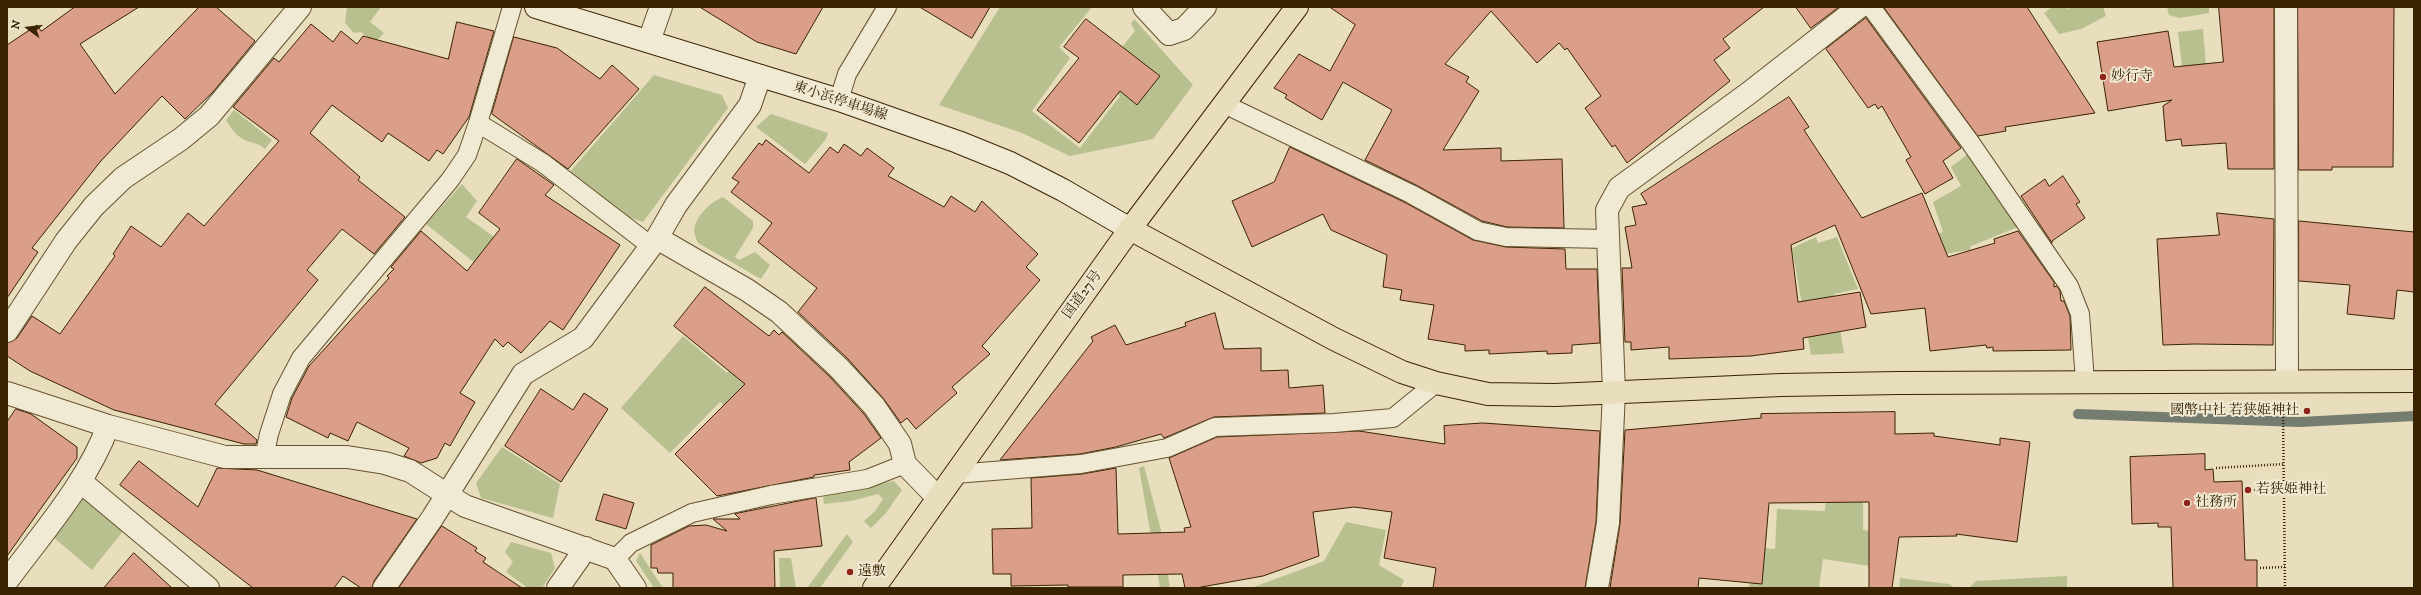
<!DOCTYPE html>
<html>
<head>
<meta charset="utf-8">
<style>
  body { margin:0 }
  #map { position:relative; width:2421px; height:595px; overflow:hidden; background:#e8ddbc; font-family:"IM FELL DW Pica",serif }
  canvas { display:block }
  .frame { position:absolute; inset:0; border:8px solid #3a2300; pointer-events:none }
  .north { position:absolute; left:8px; top:8px; width:40px; height:40px; -webkit-text-stroke:3px #f0e9d3; paint-order:stroke; rotate:285deg; font-size:11px; font-weight:700; line-height:16px; text-align:center; color:#3a2300 }
  .north::after { content:''; display:block; margin:auto; width:14px; height:18px; background:#3a2300; clip-path:polygon(50% 0,100% 100%,50% 72%,0 100%) }
</style>
</head>
<body>
<div id="map">
<canvas width="2421" height="595"></canvas>
<div class="frame"></div>
<div class="north">N</div>
</div>
<script>
const ctx = document.querySelector('canvas').getContext('2d');
ctx.lineJoin = 'round';
function fillPath(path, color) {
  ctx.fillStyle = color;
  ctx.fill(path, 'evenodd');
}
function strokePath(path, color, width, dash) {
  ctx.strokeStyle = color;
  ctx.lineWidth = width;
  ctx.lineCap = dash ? 'butt' : 'round';
  ctx.setLineDash(dash || []);
  ctx.stroke(path);
}
function drawText(font, color, halo, rows, align = 'center') {
  ctx.font = font + ' "IM FELL DW Pica","Noto Serif JP",serif';
  ctx.lineWidth = 4;
  ctx.setLineDash([]);
  ctx.textBaseline = 'middle';
  ctx.strokeStyle = halo;
  ctx.fillStyle = color;
  for (const [text, x, y, turn = 0] of rows) {
    ctx.save();
    ctx.translate(x, y);
    ctx.rotate((+turn || 0) * Math.PI / 180);
    ctx.textAlign = isNaN(turn) ? turn : align;
    if (halo) ctx.strokeText(text, 0, 0);
    ctx.fillText(text, 0, 0);
    ctx.restore();
  }
}
fillPath(new Path2D(`
  M 347,7 L 381,7 L 370,22 L 384,33 L 375,43 L 361,32 L 354,33 L 345,23 Z
  M 1000,7 L 1092,7 L 1059,47 L 1070,58 L 1032,111 L 1080,148 L 1120,96 L 1098,77 L 1135,31 L 1131,24 L 1134,19 L 1193,85 L 1153,139 L 1070,156 L 1022,133 L 939,105 Z
  M 2052,7 L 2065,7 L 2068,9 L 2071,7 L 2103,7 L 2106,16 L 2081,29 L 2059,34 L 2044,13 Z
  M 2167,7 L 2209,7 L 2209,13 L 2180,18 L 2169,15 Z
  M 2203,29 L 2209,100 L 2186,102 L 2178,32 Z
  M 654,75 L 722,95 L 728,108 L 643,222 L 631,218 L 569,173 Z
  M 234,110 L 272,140 L 265,149 C 257,142 254,144 245,140 C 237,137 230,127 226,120 Z
  M 771,114 L 828,133 L 826,139 L 805,164 L 756,127 Z
  M 1968,154 L 2018,227 L 1971,246 L 1970,250 L 1923,257 L 1927,238 L 1943,232 L 1933,202 L 1961,186 L 1951,167 Z
  M 462,184 L 477,201 L 466,217 L 527,260 L 526,304 L 426,224 Z
  M 723,197 L 753,221 L 753,228 L 735,257 L 739,260 L 755,252 L 770,265 L 761,279 L 698,243 C 697,240 694,234 694,231 C 695,216 711,202 723,197 Z
  M 1816,237 L 1818,243 L 1837,237 L 1858,289 L 1834,294 L 1844,353 L 1811,355 L 1792,248 Z
  M 683,336 L 727,373 L 760,337 L 738,421 L 720,402 L 670,453 L 621,408 Z
  M 502,447 L 560,484 L 553,518 L 481,498 L 476,483 Z
  M 1144,466 L 1162,534 L 1170,588 L 1160,588 L 1139,468 Z
  M 894,481 L 902,490 L 886,513 L 871,528 L 864,521 L 875,511 L 883,499 L 878,494 L 851,501 L 824,504 L 823,495 Z
  M 1826,495 L 1863,496 L 1863,530 L 1870,531 L 1870,566 L 1823,559 L 1819,588 L 1749,588 L 1753,547 L 1775,549 L 1777,509 L 1825,511 Z
  M 82,498 L 123,531 L 92,570 L 53,537 Z
  M 1346,522 L 1386,530 L 1379,565 L 1404,580 L 1401,588 L 1251,588 L 1324,561 Z
  M 847,534 L 853,542 L 820,588 L 807,588 Z
  M 511,542 L 551,553 L 555,568 L 542,588 L 528,588 L 506,572 L 513,562 L 505,552 Z
  M 640,553 L 663,588 L 654,588 L 636,561 Z
  M 779,558 L 791,558 L 796,588 L 780,588 Z
  M 2067,576 L 2067,588 L 1969,588 L 1976,581 Z
  M 1900,578 L 1949,584 L 1955,588 L 1899,588 Z`), '#b9c08f');
strokePath(new Path2D(`
  M 2078,414 L 2300,422 L 2414,416`), '#757d70', 10);
const building = new Path2D(`
  M 75,7 L 139,7 L 80,44 L 115,94 L 199,7 L 216,7 L 255,41 L 213,92 L 185,119 L 162,96 L 100,162 L 32,248 L 38,252 L 7,298 L 7,45 L 37,25 L 41,31 Z
  M 700,7 L 823,7 L 796,54 L 757,42 Z
  M 920,7 L 990,7 L 972,38 Z
  M 1330,7 L 1764,7 L 1723,39 L 1730,48 L 1714,60 L 1730,81 L 1627,163 L 1615,145 L 1612,147 L 1585,108 L 1601,96 L 1567,48 L 1565,50 L 1559,43 L 1537,63 L 1491,11 L 1445,64 L 1469,77 L 1466,82 L 1479,91 L 1443,150 L 1501,148 L 1501,161 L 1562,159 L 1564,228 L 1507,227 L 1482,221 L 1416,185 L 1365,160 L 1392,110 L 1343,82 L 1322,120 L 1285,98 L 1287,95 L 1274,88 L 1299,54 L 1330,71 L 1355,25 Z
  M 1796,7 L 1839,7 L 1811,28 Z
  M 1884,7 L 2027,7 L 2095,113 L 2005,127 L 2006,131 L 1978,136 Z
  M 2219,7 L 2274,7 L 2274,169 L 2228,169 L 2226,143 L 2182,146 L 2181,139 L 2166,141 L 2163,106 L 2172,100 L 2108,111 L 2097,42 L 2168,31 L 2174,67 L 2223,62 Z
  M 2298,7 L 2394,7 L 2393,167 L 2332,167 L 2332,170 L 2299,170 Z
  M 1866,18 L 1961,148 L 1943,161 L 1953,178 L 1925,194 L 1906,160 L 1911,157 L 1882,106 L 1878,109 L 1875,104 L 1868,108 L 1826,49 Z
  M 1086,19 L 1160,76 L 1137,105 L 1120,91 L 1079,143 L 1037,110 L 1079,58 L 1064,47 Z
  M 457,22 L 494,31 L 469,117 L 443,154 L 437,150 L 429,161 L 388,133 L 382,142 L 332,105 L 310,133 L 360,177 L 358,180 L 405,217 L 374,254 L 342,229 L 307,270 L 318,280 L 215,404 L 257,440 L 256,444 L 244,444 L 114,410 L 30,371 L 7,356 L 7,343 L 17,338 L 32,316 L 60,334 L 115,256 L 113,254 L 131,226 L 161,247 L 188,213 L 204,226 L 279,141 L 233,107 L 274,58 L 279,62 L 311,24 L 333,42 L 341,31 L 357,44 L 363,36 L 448,59 Z
  M 514,37 L 557,48 L 600,79 L 612,65 L 639,89 L 568,169 L 492,114 Z
  M 1789,97 L 1809,127 L 1804,130 L 1862,218 L 1922,193 L 1948,257 L 1995,243 L 1994,239 L 2018,231 L 2054,282 L 2054,287 L 2057,286 L 2060,291 L 2061,301 L 2064,301 L 2070,316 L 2071,350 L 1993,351 L 1993,347 L 1987,348 L 1986,345 L 1930,351 L 1925,308 L 1871,314 L 1835,225 L 1791,245 L 1798,302 L 1860,292 L 1866,327 L 1803,338 L 1804,349 L 1751,356 L 1669,359 L 1669,347 L 1631,350 L 1631,342 L 1625,342 L 1622,268 L 1632,268 L 1625,227 L 1636,225 L 1632,207 L 1647,204 L 1641,194 Z
  M 766,140 L 809,173 L 830,147 L 838,153 L 844,144 L 861,156 L 867,148 L 894,168 L 888,176 L 944,207 L 951,196 L 975,212 L 982,201 L 1038,254 L 1026,267 L 1040,280 L 982,346 L 990,354 L 952,387 L 957,393 L 916,429 L 907,418 L 901,423 L 883,398 L 848,359 L 798,312 L 817,288 L 758,242 L 772,223 L 731,192 L 739,182 L 732,178 L 759,143 L 762,145 Z
  M 1290,147 L 1406,203 L 1473,240 L 1506,247 L 1565,249 L 1566,269 L 1597,269 L 1600,343 L 1572,345 L 1572,353 L 1547,354 L 1547,351 L 1489,354 L 1489,350 L 1465,351 L 1465,345 L 1428,339 L 1434,305 L 1400,300 L 1402,290 L 1383,287 L 1387,255 L 1331,230 L 1323,214 L 1252,247 L 1232,201 L 1274,182 Z
  M 517,159 L 554,185 L 545,195 L 620,245 L 563,330 L 550,321 L 521,353 L 508,342 L 503,347 L 495,339 L 460,393 L 475,402 L 450,446 L 445,443 L 437,458 L 421,463 L 404,456 L 409,448 L 357,422 L 348,441 L 330,433 L 328,438 L 286,417 L 292,398 L 309,366 L 389,278 L 387,276 L 394,269 L 391,267 L 421,231 L 467,271 L 500,229 L 479,213 Z
  M 2063,176 L 2080,202 L 2076,204 L 2085,218 L 2052,241 L 2052,243 L 2021,196 L 2045,179 L 2049,186 Z
  M 2217,213 L 2274,219 L 2273,345 L 2195,344 L 2163,345 L 2157,239 L 2219,235 Z
  M 2299,221 L 2414,232 L 2414,292 L 2397,290 L 2394,319 L 2347,314 L 2350,285 L 2299,281 Z
  M 705,287 L 769,336 L 774,330 L 779,335 L 782,332 L 830,377 L 864,414 L 881,438 L 849,462 L 850,470 L 814,475 L 814,477 L 717,496 L 675,454 L 745,384 L 674,326 Z
  M 1215,313 L 1224,349 L 1261,348 L 1261,371 L 1288,370 L 1289,388 L 1323,385 L 1325,413 L 1214,417 L 1164,438 L 1161,434 L 1116,447 L 1080,454 L 1000,460 L 1093,341 L 1091,337 L 1115,325 L 1126,345 L 1186,326 L 1185,323 Z
  M 541,389 L 573,410 L 584,393 L 608,409 L 561,482 L 505,446 Z
  M 16,409 L 31,414 L 77,447 L 77,458 L 7,556 L 7,422 Z
  M 1895,412 L 1895,434 L 1934,433 L 1934,436 L 2000,445 L 2000,438 L 2030,442 L 2017,542 L 1956,534 L 1957,536 L 1899,537 L 1892,588 L 1869,588 L 1869,502 L 1769,503 L 1762,584 L 1699,578 L 1698,588 L 1610,588 L 1620,524 L 1625,430 L 1761,418 L 1761,414 Z
  M 1483,423 L 1600,431 L 1596,522 L 1585,588 L 1433,588 L 1436,568 L 1384,558 L 1392,512 L 1354,507 L 1313,512 L 1319,556 L 1263,576 L 1196,588 L 1185,588 L 1182,574 L 1123,575 L 1123,587 L 1068,587 L 1068,585 L 1011,586 L 1011,574 L 993,574 L 992,529 L 1032,528 L 1031,478 L 1082,474 L 1116,468 L 1118,534 L 1185,532 L 1184,528 L 1191,527 L 1169,458 L 1217,437 L 1359,431 L 1445,444 L 1444,426 Z
  M 2205,454 L 2205,470 L 2213,469 L 2214,482 L 2242,481 L 2245,560 L 2257,560 L 2257,588 L 2173,588 L 2171,527 L 2158,527 L 2158,523 L 2132,524 L 2130,457 Z
  M 139,461 L 198,507 L 217,468 L 257,470 L 417,519 L 374,581 L 372,588 L 361,588 L 343,576 L 334,588 L 253,588 L 120,485 Z
  M 604,494 L 634,503 L 626,529 L 596,520 Z
  M 816,498 L 822,546 L 774,551 L 775,588 L 673,588 L 673,573 L 658,573 L 657,568 L 651,568 L 651,545 L 689,526 L 706,525 L 727,531 L 713,519 L 740,519 L 735,514 Z
  M 442,526 L 477,548 L 475,551 L 486,558 L 483,562 L 522,588 L 399,588 Z
  M 134,553 L 172,588 L 104,588 Z`);
fillPath(building, '#db9e88');
strokePath(building, '#3a2300', 1);
const lane = new Path2D(`
  M 1871,7 L 1970,142 L 2069,286 L 2080,314 L 2085,381
  M 839,100 L 847,74 L 887,7
  M 1224,104 L 1411,194 L 1478,231 L 1506,237 L 1608,239
  M 478,123 L 543,163 L 651,246
  M 264,458 L 269,434 L 282,394 L 301,358 L 450,180 L 467,155 L 478,123 L 512,7
  M 955,474 L 1081,464 L 1167,448 L 1215,427 L 1334,423 L 1393,418 L 1436,383
  M 615,559 L 631,543 L 692,513 L 771,495 L 867,479 L 905,464`);
const street = new Path2D(`
  M 1144,7 L 1169,34 L 1184,29 L 1205,7
  M 2286,7 L 2287,381
  M 649,41 L 661,7
  M 657,238 L 747,290 L 779,312 L 839,368 L 874,406 L 900,444 L 905,464 L 938,498
  M 7,331 L 66,241 L 94,206 L 123,178 L 181,139 L 209,116 L 300,7
  M 7,393 L 108,426 L 225,457 L 347,457 L 385,463 L 410,471 L 465,506 L 615,559 L 635,588
  M 80,481 L 208,588
  M 7,581 C 43,532 87,483 108,426
  M 384,588 L 433,517 L 523,374 L 583,338 L 657,238 L 676,205 L 750,105 L 760,76
  M 558,588 L 586,548
  M 1597,588 L 1608,523 L 1614,392 L 1607,210 L 1619,188 L 1749,93 L 1859,7`);
const secondary = new Path2D(`
  M 536,7 L 839,100 L 958,142 L 1010,163 L 1063,190 L 1130,229`);
const primary = new Path2D(`
  M 1130,229 L 1334,339 L 1402,372 L 1436,383 L 1488,394 L 1555,395 L 1781,385 L 1899,383 L 2414,381`);
const highway = new Path2D(`
  M 874,588 L 1130,229 L 1297,7`);
strokePath(lane, '#66522f', 20);
strokePath(street, '#66522f', 24);
strokePath(secondary, '#3a2300', 24);
strokePath(primary, '#3a2300', 24);
strokePath(highway, '#3a2300', 24);
strokePath(new Path2D(`
  M 2283,411 L 2285,588
  M 2216,468 L 2284,464
  M 2245,491 L 2306,488
  M 2260,568 L 2285,567`), '#3a2300', 2.5, [1, 2]);
strokePath(lane, '#f0e9d3', 18);
strokePath(street, '#f0e9d3', 22);
strokePath(secondary, '#f0e9d3', 22);
strokePath(primary, '#e8ddbc', 22);
strokePath(highway, '#e8ddbc', 22);
for (const [x, y, r, color] of [
  [2103,77,4,"#8f2418"],
  [2307,411,4,"#8f2418"],
  [2248,490,4,"#8f2418"],
  [2187,503,4,"#8f2418"],
  [850,572,4,"#8f2418"]
]) {
  const dot = new Path2D();
  dot.arc(x, y, r, 0, 2 * Math.PI);
  ctx.fillStyle = color;
  ctx.fill(dot);
  strokePath(dot, '#f0e9d3', 1.5);
}
drawText('14px', '#3a2300', '#f0e9d3', [
  ["妙行寺",2111,77],
  ["國幣中社 若狭姫神社",2299,411,"right"],
  ["若狭姫神社",2256,490],
  ["社務所",2195,503],
  ["遠敷",858,572]
], 'left');
drawText('14px', '#3a2300', '#f0e9d3', [
  ["東小浜停車場線",840,102,18],
  ["国道27号",1083,295,-54]
]);
</script>
</body>
</html>
